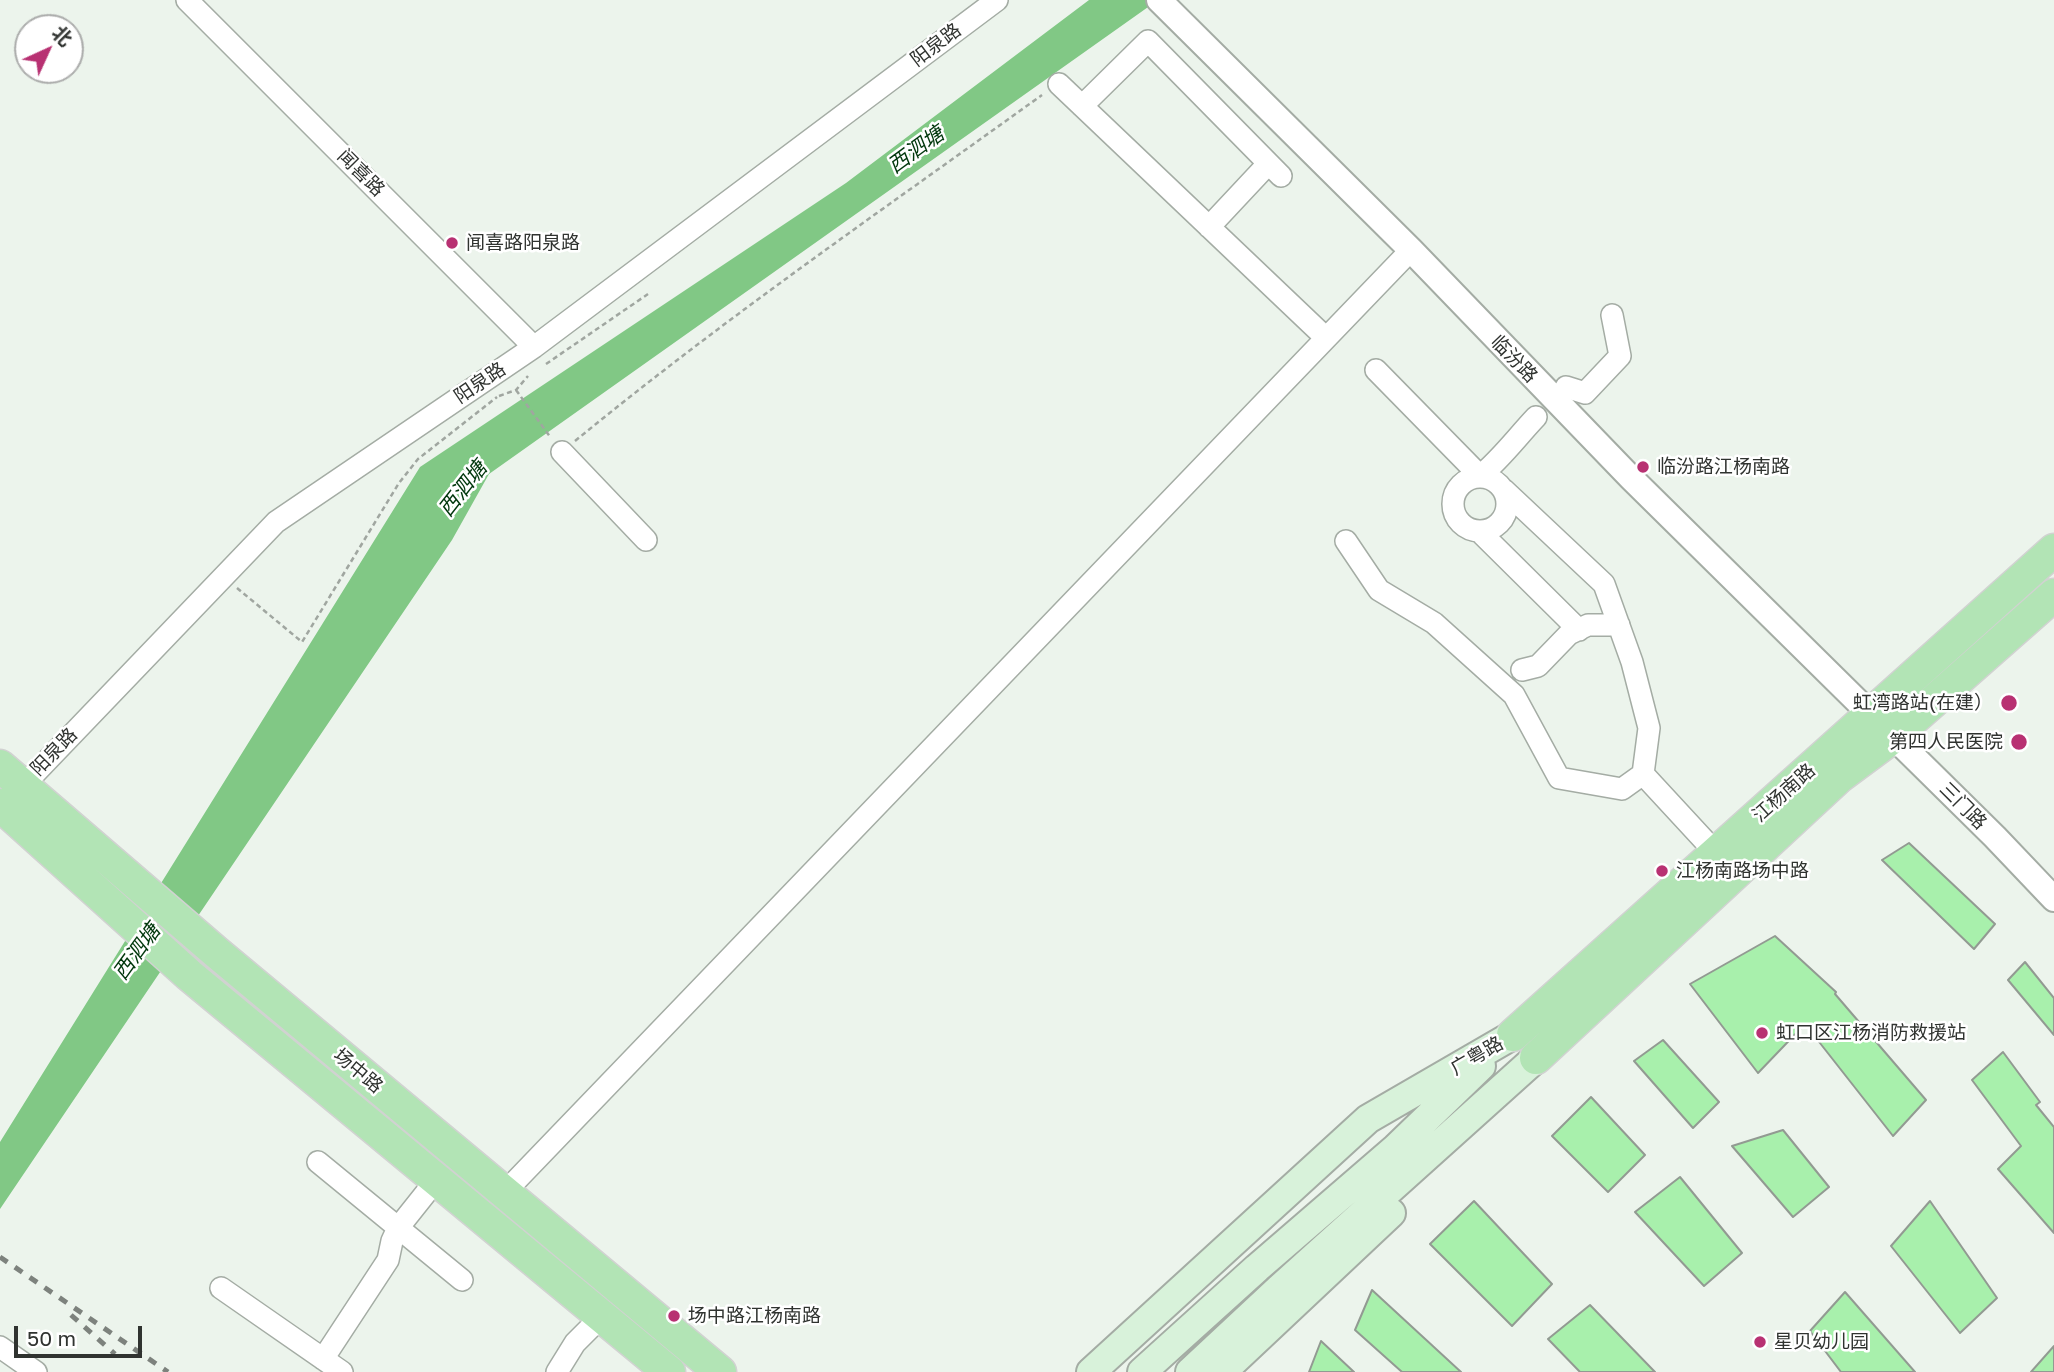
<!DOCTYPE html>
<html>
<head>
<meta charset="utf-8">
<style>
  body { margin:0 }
  #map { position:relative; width:2054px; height:1372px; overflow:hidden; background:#ecf4ec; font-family:"Golos Text","Noto Sans SC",sans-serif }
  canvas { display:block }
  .north { position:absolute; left:14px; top:14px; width:70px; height:70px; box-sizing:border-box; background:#fff; border:2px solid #acadac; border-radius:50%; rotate:45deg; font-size:19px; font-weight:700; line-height:28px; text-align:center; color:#303330 }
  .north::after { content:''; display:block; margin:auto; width:24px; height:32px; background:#b83172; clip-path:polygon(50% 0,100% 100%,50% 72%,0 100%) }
  .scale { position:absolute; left:14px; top:1326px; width:128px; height:32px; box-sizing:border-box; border:4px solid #303330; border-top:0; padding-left:9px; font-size:21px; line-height:24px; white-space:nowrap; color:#303330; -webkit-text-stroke:5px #fff; paint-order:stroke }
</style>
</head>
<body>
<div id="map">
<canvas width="2054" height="1372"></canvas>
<div class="north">北</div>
<div class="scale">50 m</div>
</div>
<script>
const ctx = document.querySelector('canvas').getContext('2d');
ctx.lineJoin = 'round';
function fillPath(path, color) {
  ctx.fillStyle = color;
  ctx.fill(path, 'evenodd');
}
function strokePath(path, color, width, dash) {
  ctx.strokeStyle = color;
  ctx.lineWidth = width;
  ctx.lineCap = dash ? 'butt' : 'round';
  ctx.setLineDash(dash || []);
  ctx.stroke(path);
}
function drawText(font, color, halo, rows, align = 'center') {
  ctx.font = font + ' "Golos Text","Noto Sans SC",sans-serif';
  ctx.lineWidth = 5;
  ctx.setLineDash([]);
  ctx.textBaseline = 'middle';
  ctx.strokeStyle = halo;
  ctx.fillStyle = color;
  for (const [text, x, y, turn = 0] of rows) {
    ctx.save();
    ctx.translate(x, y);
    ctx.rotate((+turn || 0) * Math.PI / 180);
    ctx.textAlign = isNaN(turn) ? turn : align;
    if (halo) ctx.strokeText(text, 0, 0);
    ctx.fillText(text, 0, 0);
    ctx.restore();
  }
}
fillPath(new Path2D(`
  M 1089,0 L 1158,0 L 489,474 L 452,540 L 0,1209 L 0,1142 L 420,467 L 846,183 Z`), '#81c885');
const building = new Path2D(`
  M 1909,843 L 1995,924 L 1974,949 L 1882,860 Z
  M 1775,936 L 1836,992 L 1835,994 L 1926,1100 L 1893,1136 L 1805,1024 L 1758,1073 L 1690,984 Z
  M 2025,962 L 2054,998 L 2054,1035 L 2008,980 Z
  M 1663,1040 L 1719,1102 L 1693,1128 L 1634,1061 Z
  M 2003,1052 L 2040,1102 L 2036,1105 L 2054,1127 L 2054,1233 L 1998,1169 L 2021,1146 L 1972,1080 Z
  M 1591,1097 L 1645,1155 L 1608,1192 L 1552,1136 Z
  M 1783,1130 L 1829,1187 L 1793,1217 L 1732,1146 Z
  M 1680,1177 L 1742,1253 L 1704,1286 L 1635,1212 Z
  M 1474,1201 L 1552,1284 L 1512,1326 L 1430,1244 Z
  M 1930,1201 L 1997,1298 L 1960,1333 L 1891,1246 Z
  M 1372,1290 L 1461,1372 L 1402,1372 L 1355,1330 Z
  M 1845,1292 L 1915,1372 L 1841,1372 L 1810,1331 Z
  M 1590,1305 L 1655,1372 L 1580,1372 L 1548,1339 Z
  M 1321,1341 L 1354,1372 L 1309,1372 Z
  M 2054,1346 L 2054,1372 L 2031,1372 Z`);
fillPath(building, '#a8f0ac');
strokePath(building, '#929a92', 2);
const minor = new Path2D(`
  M 187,0 L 534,347
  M 1059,84 L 1326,338
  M 1082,106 L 1148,41 L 1281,176
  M 1209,227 L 1268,164
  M 1376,370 L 1480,476 C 1501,459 1517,437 1536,417
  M 1566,387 L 1585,393 L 1620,356 L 1612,315
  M 562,452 L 646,540
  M1453 504a27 27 0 1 1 54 0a27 27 0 1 1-54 0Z
  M 1479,531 L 1579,630
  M 1346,541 L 1379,590 L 1434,623 L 1514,695 L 1559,778 L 1622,789 L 1643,774 L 1649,728 L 1632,662 L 1604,584 L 1504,490
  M 1522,670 L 1538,666 L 1569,634 L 1588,625 L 1619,625
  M 1643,774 L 1716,853
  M 16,793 L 276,522 L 534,347 L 997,0
  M 318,1162 L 462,1280
  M 504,1193 L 1411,250
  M 221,1288 L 342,1372
  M 0,1347 L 36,1372
  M 323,1359 L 388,1260 L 392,1241 L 398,1228 L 437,1179
  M 557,1372 L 575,1343 L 602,1316`);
const tertiary = new Path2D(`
  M 1159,0 L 1411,250 L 1631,478 L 1995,837 L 2054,899`);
const secondary = new Path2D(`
  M 1091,1372 L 1368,1119 L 1513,1035
  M 1142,1372 L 1257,1268 L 1396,1148 L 1481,1066
  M 1190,1372 L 1279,1289 L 1536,1058
  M 1222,1372 L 1391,1213`);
const primary = new Path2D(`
  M 0,766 L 216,952 L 720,1372
  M 0,805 L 189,975 L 669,1372
  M 1513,1035 L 2054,550
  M 1536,1058 L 1839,777 L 1893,737 L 2054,595`);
strokePath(minor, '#a4aca4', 24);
strokePath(tertiary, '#a4aca4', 28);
strokePath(secondary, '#a4aca4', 32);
strokePath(primary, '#d1d2d1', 35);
strokePath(new Path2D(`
  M 546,364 L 648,294
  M 516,390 L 551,438
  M 499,396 L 516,390 L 528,376
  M 575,441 C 725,318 885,208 1042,95
  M 237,588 L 302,642 L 399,483 L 418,459 L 497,397`), '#a0a6a0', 2.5, [5, 3.5]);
strokePath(minor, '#fff', 21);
strokePath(tertiary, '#fff', 24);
strokePath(secondary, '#d8f2da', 28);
strokePath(primary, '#b2e4b5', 32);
strokePath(new Path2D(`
  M 0,1257 L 168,1372
  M 71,1315 L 115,1354`), '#7d827d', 5, [9, 9]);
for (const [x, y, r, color] of [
  [452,243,7,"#b83172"],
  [1643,467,7,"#b83172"],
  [2009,703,9,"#b83172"],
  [2019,742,9,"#b83172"],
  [1662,871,7,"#b83172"],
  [1762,1033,7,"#b83172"],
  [674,1316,7,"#b83172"],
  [1760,1342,7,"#b83172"]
]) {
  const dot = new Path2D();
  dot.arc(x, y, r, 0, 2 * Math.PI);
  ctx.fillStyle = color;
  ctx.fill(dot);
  strokePath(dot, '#fff', 2.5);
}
drawText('19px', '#303330', '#fff', [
  ["阳泉路",936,45,-37],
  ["闻喜路",361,173,45],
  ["临汾路",1514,359,46],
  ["阳泉路",480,383,-34],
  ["阳泉路",54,752,-46],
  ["江杨南路",1784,793,-42],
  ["三门路",1963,806,45],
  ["广粤路",1477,1056,-30],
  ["场中路",358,1071,40]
]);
drawText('19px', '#303330', '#fff', [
  ["闻喜路阳泉路",466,243],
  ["临汾路江杨南路",1657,467],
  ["虹湾路站(在建）",1993,703,"right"],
  ["第四人民医院",2003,742,"right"],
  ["江杨南路场中路",1676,871],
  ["虹口区江杨消防救援站",1776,1033],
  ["场中路江杨南路",688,1316],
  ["星贝幼儿园",1774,1342]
], 'left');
drawText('italic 21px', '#01370c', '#fff', [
  ["西泗塘",916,150,-36],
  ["西泗塘",463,489,-52],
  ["西泗塘",137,952,-54]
]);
</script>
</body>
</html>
